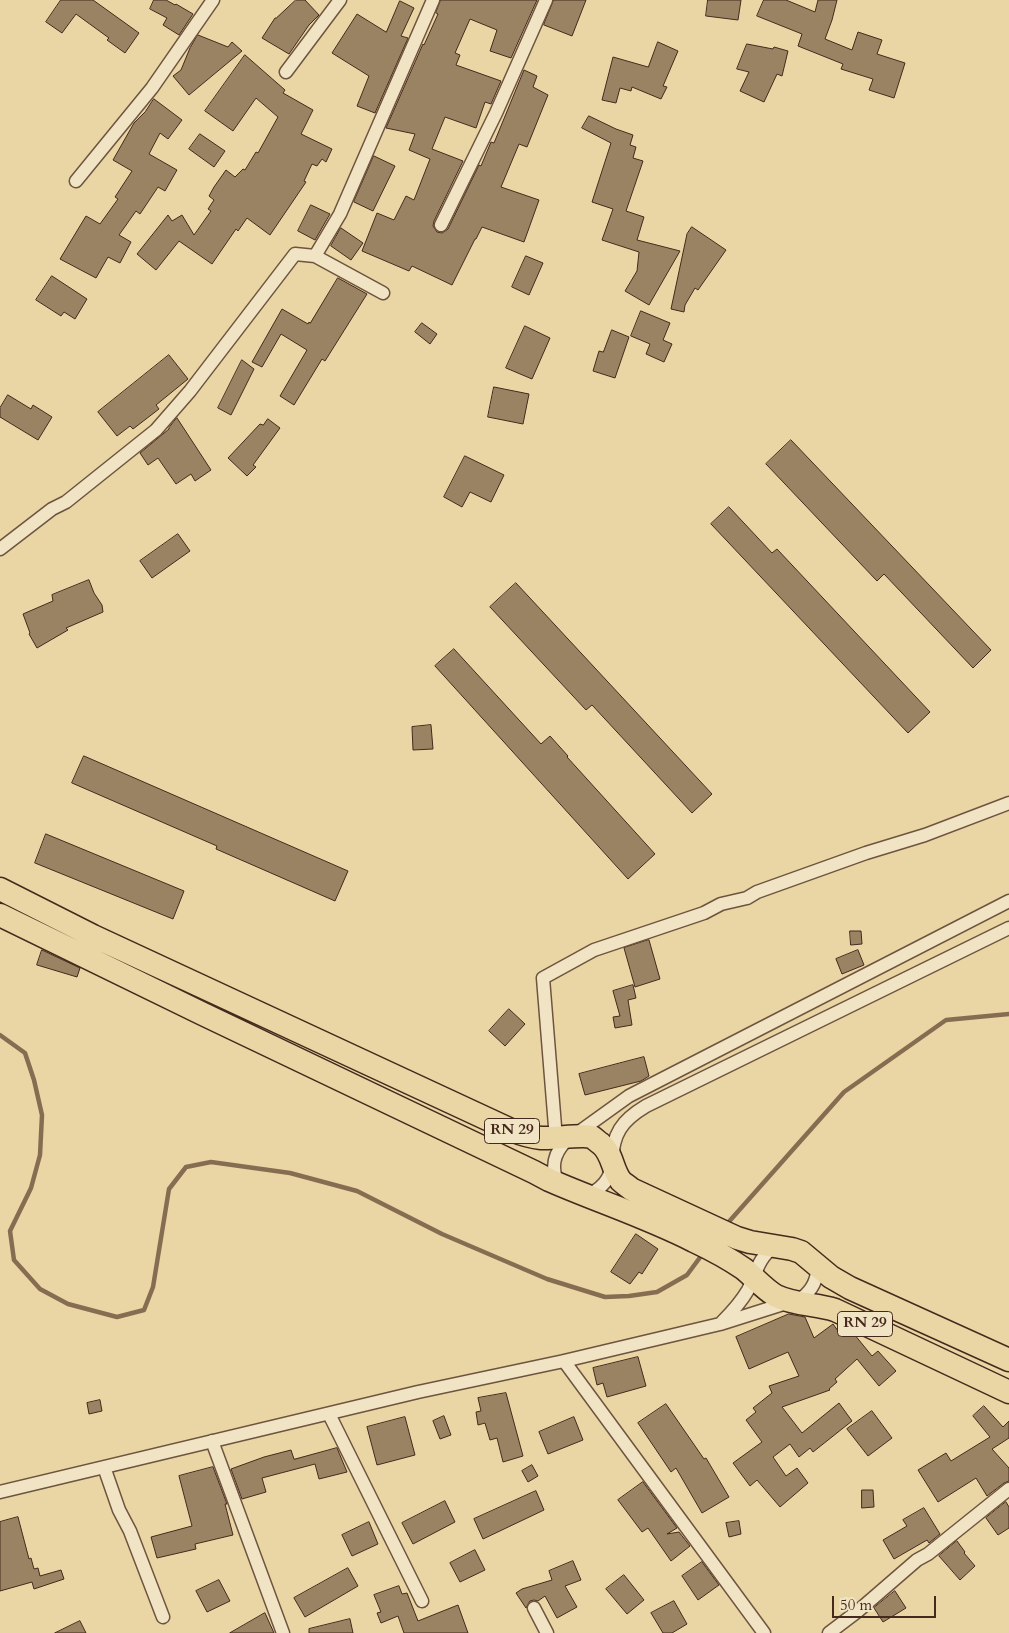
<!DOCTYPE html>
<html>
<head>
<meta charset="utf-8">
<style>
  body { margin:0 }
  #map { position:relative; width:1009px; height:1633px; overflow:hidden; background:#e9d6a4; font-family:Cardo,serif }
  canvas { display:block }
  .scale { position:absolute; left:832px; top:1596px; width:104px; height:22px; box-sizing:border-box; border:2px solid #45291d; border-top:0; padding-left:6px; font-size:15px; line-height:18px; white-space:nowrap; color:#45291d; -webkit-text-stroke:4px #f1e4c4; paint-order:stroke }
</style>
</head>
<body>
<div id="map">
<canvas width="1009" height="1633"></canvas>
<div class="scale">50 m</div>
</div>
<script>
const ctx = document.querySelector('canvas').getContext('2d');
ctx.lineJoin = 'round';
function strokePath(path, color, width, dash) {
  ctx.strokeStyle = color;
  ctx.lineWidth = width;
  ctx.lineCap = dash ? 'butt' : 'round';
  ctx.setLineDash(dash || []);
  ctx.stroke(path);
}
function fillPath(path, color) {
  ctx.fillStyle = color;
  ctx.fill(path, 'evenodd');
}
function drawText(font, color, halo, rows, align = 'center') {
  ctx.font = font + ' Cardo,serif';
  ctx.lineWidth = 4;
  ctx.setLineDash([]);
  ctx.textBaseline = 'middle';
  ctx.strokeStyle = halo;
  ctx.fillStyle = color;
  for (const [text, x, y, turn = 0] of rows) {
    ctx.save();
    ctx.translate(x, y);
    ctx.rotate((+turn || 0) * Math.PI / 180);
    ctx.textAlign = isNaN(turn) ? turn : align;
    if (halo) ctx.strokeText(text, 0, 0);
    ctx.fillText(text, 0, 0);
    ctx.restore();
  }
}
strokePath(new Path2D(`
  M 0,1035 L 25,1053 L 34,1080 L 42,1115 L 40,1155 L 31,1188 L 10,1231 L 14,1260 L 40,1289 L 68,1304 L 117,1317 L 144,1310 L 153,1287 L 169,1189 L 186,1167 L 211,1162 L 290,1173 L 357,1191 L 442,1234 L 547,1279 L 605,1297 L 629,1296 L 657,1292 L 687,1275 L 704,1252
  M 726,1225 L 844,1092 L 946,1020 L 1009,1014`), '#866d52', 4.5);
const building = new Path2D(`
  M 61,0 L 93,0 L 139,33 L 125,53 L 107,40 L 109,38 L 76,14 L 62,33 L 46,22 Z
  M 154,0 L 166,0 L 175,5 L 176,4 L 193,14 L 179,35 L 163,25 L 167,18 L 150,9 Z
  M 296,0 L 305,0 L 319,15 L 309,25 L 289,54 L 262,38 L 275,18 L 276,18 Z
  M 441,0 L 537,0 L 511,58 L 490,51 L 497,30 L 470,19 L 455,53 L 460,55 L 456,65 L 501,81 L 491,104 L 485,102 L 476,128 L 445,117 L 432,149 L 463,161 L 434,221 L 433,226 L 437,232 L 442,233 L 448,229 L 479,165 L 481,166 L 491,142 L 494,143 L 524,70 L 537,76 L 533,87 L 548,95 L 527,147 L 519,144 L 501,187 L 539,200 L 524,242 L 482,227 L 476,239 L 475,239 L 452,285 L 412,266 L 409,271 L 362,251 L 377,213 L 394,220 L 406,196 L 414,200 L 430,159 L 409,150 L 415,134 L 386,128 L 423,44 L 424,45 L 438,14 L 436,13 Z
  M 554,0 L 586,0 L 572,36 L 544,25 Z
  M 708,0 L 741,0 L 738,20 L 706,16 Z
  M 764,0 L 786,0 L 815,12 L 818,0 L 837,0 L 832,20 L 825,39 L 852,50 L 858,32 L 882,40 L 877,54 L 905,63 L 894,98 L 869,90 L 873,79 L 841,69 L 843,64 L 798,46 L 802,34 L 757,16 Z
  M 400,1 L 414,8 L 401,36 L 408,38 L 375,113 L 357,106 L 369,76 L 332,53 L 357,14 L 386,32 Z
  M 198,35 L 228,47 L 232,42 L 242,51 L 189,95 L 173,76 L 181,70 L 190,48 Z
  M 658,42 L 678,51 L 663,86 L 667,87 L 661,99 L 632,87 L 631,91 L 620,88 L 616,103 L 602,100 L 613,57 L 648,67 Z
  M 747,44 L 773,49 L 774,47 L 788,51 L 782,76 L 777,74 L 764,102 L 740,91 L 749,72 L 737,69 Z
  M 245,55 L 285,90 L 283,93 L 313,110 L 301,134 L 332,149 L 326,162 L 322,159 L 317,166 L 312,164 L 304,181 L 306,182 L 270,235 L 247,218 L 238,231 L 236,229 L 212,264 L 179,241 L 156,270 L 137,254 L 168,215 L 172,221 L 182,215 L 194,235 L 211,211 L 208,209 L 214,200 L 209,196 L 214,187 L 226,170 L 235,177 L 243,169 L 245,170 L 256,152 L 258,153 L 278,117 L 256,98 L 233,131 L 205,111 Z
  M 154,99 L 182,120 L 168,139 L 160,133 L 149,154 L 177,170 L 165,191 L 158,187 L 140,214 L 136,211 L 119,235 L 131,242 L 120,263 L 108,257 L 96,278 L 60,259 L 86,216 L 100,224 L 118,199 L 115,197 L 132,171 L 113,160 L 134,123 L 145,112 Z
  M 589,116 L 616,129 L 633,135 L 630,145 L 636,147 L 633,158 L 643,161 L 626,211 L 644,217 L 637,240 L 680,251 L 649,305 L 625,291 L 637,271 L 639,252 L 602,240 L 613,209 L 592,202 L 611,143 L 582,128 Z
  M 200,134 L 225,151 L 214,167 L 189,149 Z
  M 374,156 L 395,166 L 373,211 L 354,202 Z
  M 311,205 L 330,214 L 315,240 L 298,231 Z
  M 692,227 L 726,250 L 698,290 L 695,288 L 685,305 L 684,312 L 671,309 L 687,234 Z
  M 341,228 L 363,243 L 351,260 L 331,246 Z
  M 526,256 L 543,263 L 529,295 L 512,287 Z
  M 52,276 L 87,299 L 75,319 L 64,312 L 61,316 L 36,300 Z
  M 338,278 L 367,294 L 325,361 L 322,359 L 294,405 L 280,396 L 307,350 L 281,334 L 262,367 L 252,362 L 282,309 L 308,324 L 309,322 L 310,323 Z
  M 641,311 L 670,323 L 663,340 L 672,344 L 664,362 L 646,354 L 650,344 L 631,336 Z
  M 422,323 L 437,334 L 430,344 L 415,332 Z
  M 525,326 L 550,338 L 532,379 L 506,368 Z
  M 612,330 L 629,337 L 615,378 L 593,371 L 599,351 L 603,352 Z
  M 169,355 L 188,379 L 156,405 L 159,409 L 133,429 L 130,426 L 117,436 L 98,412 Z
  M 242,360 L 254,369 L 231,415 L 218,408 Z
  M 494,387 L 529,394 L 523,424 L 488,417 Z
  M 8,395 L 31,409 L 33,405 L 52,417 L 38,440 L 0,417 L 0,408 Z
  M 177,418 L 211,470 L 195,481 L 191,474 L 176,484 L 158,458 L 148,465 L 140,453 L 169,429 L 169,428 Z
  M 268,419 L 280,428 L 253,465 L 256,467 L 247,476 L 228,458 L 260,424 L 263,425 Z
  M 791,440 L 991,650 L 973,668 L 884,574 L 877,581 L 766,464 Z
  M 465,456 L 504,475 L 491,502 L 470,492 L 462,507 L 444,497 Z
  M 729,507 L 772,553 L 777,549 L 930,712 L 908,733 L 711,524 Z
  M 178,534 L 190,551 L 152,578 L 140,561 Z
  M 89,580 L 94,593 L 102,605 L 103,612 L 66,628 L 68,630 L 37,648 L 29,634 L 30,633 L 23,614 L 53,601 L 52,595 Z
  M 516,583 L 712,794 L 692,813 L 592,705 L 586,710 L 490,607 Z
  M 454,649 L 541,744 L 550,736 L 568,756 L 567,757 L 655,854 L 628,879 L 435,666 Z
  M 431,725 L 433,749 L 413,750 L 412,727 Z
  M 84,756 L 348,871 L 335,901 L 216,849 L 217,846 L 72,783 Z
  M 46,834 L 184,891 L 173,919 L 35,863 Z
  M 850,931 L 861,931 L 862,944 L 851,945 Z
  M 649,940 L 660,979 L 635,987 L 624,948 Z
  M 42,950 L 80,968 L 77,977 L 37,965 Z
  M 858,950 L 864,965 L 842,974 L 836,959 Z
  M 633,985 L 636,998 L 628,1000 L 632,1025 L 615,1028 L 613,1017 L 620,1016 L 613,991 Z
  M 509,1009 L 525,1024 L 505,1046 L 489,1031 Z
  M 644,1057 L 649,1076 L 641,1081 L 585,1095 L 579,1074 Z
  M 636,1234 L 658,1249 L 642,1274 L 639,1272 L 630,1284 L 611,1272 Z
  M 789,1314 L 805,1317 L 814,1338 L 833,1324 L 841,1335 L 848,1330 L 854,1334 L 872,1356 L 878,1351 L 896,1371 L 879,1386 L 857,1359 L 835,1379 L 837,1382 L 829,1389 L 830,1390 L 782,1407 L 802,1433 L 839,1403 L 852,1421 L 813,1452 L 810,1448 L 799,1457 L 790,1444 L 773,1457 L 786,1476 L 797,1468 L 808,1483 L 780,1507 L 757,1480 L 750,1486 L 733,1463 L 762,1442 L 746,1420 L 756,1412 L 753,1408 L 772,1393 L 769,1386 L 799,1376 L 788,1352 L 749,1369 L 736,1337 Z
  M 638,1357 L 646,1386 L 607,1397 L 603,1383 L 597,1385 L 593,1368 Z
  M 506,1393 L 523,1456 L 503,1462 L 497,1438 L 490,1440 L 485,1423 L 478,1425 L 476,1412 L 481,1411 L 478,1398 Z
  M 100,1400 L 102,1411 L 89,1414 L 87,1403 Z
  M 666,1404 L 704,1459 L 706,1458 L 729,1497 L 702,1513 L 676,1468 L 671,1472 L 638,1423 Z
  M 984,1406 L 1003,1427 L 1009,1421 L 1009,1438 L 992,1449 L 1009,1468 L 1009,1481 L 1004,1483 L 987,1496 L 976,1478 L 938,1502 L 918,1470 L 946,1453 L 951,1461 L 990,1437 L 973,1416 Z
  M 872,1411 L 892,1438 L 868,1456 L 847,1429 Z
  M 444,1416 L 451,1435 L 440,1439 L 433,1421 Z
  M 405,1417 L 415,1455 L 377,1465 L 367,1427 Z
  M 574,1417 L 583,1440 L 548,1454 L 539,1432 Z
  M 337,1448 L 347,1472 L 319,1479 L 315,1464 L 262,1478 L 266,1492 L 242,1499 L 231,1469 L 264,1457 L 291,1450 L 294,1459 Z
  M 532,1465 L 538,1476 L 528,1482 L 522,1471 Z
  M 213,1467 L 227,1504 L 225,1504 L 233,1535 L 195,1544 L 196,1549 L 157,1558 L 151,1537 L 192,1526 L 179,1476 Z
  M 643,1482 L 677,1528 L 667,1534 L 679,1532 L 690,1546 L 671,1561 L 648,1528 L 642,1532 L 618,1500 Z
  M 862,1490 L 873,1490 L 874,1507 L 862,1508 Z
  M 536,1491 L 544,1510 L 483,1539 L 474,1519 Z
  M 445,1501 L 455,1522 L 413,1544 L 402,1523 Z
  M 1006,1502 L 1009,1507 L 1009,1528 L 998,1535 L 986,1518 Z
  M 924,1508 L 940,1534 L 929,1543 L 927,1540 L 894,1559 L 883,1540 L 907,1526 L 903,1520 Z
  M 18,1517 L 29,1559 L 31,1558 L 34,1569 L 38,1568 L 40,1576 L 61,1570 L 64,1579 L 34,1589 L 32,1582 L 0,1591 L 0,1522 Z
  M 739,1521 L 741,1534 L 729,1537 L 726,1523 Z
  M 369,1522 L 378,1544 L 352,1556 L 342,1535 Z
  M 957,1541 L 965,1552 L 964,1553 L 975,1566 L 960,1580 L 939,1556 Z
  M 475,1550 L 485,1570 L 460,1582 L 450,1563 Z
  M 573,1561 L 581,1580 L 565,1586 L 577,1607 L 557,1618 L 545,1596 L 538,1601 L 534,1600 L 530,1601 L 526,1608 L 516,1593 L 522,1589 L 552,1580 L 549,1571 Z
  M 702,1562 L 719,1585 L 698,1600 L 682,1576 Z
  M 348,1568 L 358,1586 L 305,1617 L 294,1598 Z
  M 624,1575 L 644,1600 L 627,1614 L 606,1589 Z
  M 219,1580 L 230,1601 L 207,1612 L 196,1591 Z
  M 399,1586 L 402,1594 L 407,1593 L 418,1621 L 458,1605 L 468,1633 L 404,1633 L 398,1616 L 381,1623 L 377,1613 L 381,1612 L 374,1595 Z
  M 895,1591 L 906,1608 L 883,1622 L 874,1608 Z
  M 674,1601 L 687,1624 L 672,1633 L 663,1633 L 651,1613 Z
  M 265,1613 L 274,1633 L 230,1633 Z
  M 350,1619 L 353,1633 L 309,1633 L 309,1629 Z
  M 80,1621 L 86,1633 L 55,1633 Z`);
fillPath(building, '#9a8363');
strokePath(building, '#45291d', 1);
const street = new Path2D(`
  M 286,72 L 340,0
  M 76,181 L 152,88 L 213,0
  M 441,225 L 496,113 L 546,0
  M 315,256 L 340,214 L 433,0
  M 0,549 L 52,509 L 66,502 L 156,430 L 190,391 L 295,254 L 315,256 L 383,293
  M 556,1139 L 543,978 L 594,950 L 704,913 L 721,904 L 747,898 L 757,892 L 866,853 L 925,835 L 1009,803
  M 558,1184 C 551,1168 553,1155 565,1142 L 629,1096 L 1009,901
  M 587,1196 C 625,1177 604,1155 620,1129 C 626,1119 636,1112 646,1106 L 1009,928
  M 722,1322 C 732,1312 741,1302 748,1290 C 757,1272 757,1259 775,1246
  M 564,1361 L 764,1633
  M 329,1414 L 422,1601
  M 212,1441 L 283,1633
  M 104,1467 L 119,1510 L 130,1531 L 163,1617
  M 0,1492 L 418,1392 L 564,1361 L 720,1324 L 802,1298 C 813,1289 817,1280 818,1265
  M 534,1608 L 547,1633
  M 829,1633 L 858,1611 L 917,1560 L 928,1554 L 1009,1489`);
const highway = new Path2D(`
  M 0,889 L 93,936 L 511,1130 C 521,1134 530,1137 541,1138 C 554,1139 582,1134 592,1137 C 595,1139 598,1142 601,1144 C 613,1154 612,1170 621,1181 C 624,1184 628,1186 631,1189 L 737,1238 L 750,1242 L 792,1249 L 801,1252 L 831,1277 L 850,1288 L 1009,1360
  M 0,915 L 203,1014 L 534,1172 L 549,1180 C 597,1201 647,1217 694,1241 C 711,1249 728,1258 744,1269 C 755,1278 764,1289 776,1296 C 795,1305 816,1304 835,1310 L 1009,1392`);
strokePath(street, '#6e543f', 15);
strokePath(highway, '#45291d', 25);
strokePath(street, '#f1e4c4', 12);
strokePath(highway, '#e9d6a4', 22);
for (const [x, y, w] of [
  [512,1131,55],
  [865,1324,55]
]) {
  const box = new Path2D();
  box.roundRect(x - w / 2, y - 12.5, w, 25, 4);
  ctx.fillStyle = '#f1e4c4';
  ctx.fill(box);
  strokePath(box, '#45291d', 1);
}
drawText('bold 15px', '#45291d', null, [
  ["RN 29",512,1131],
  ["RN 29",865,1324]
]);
</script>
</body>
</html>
